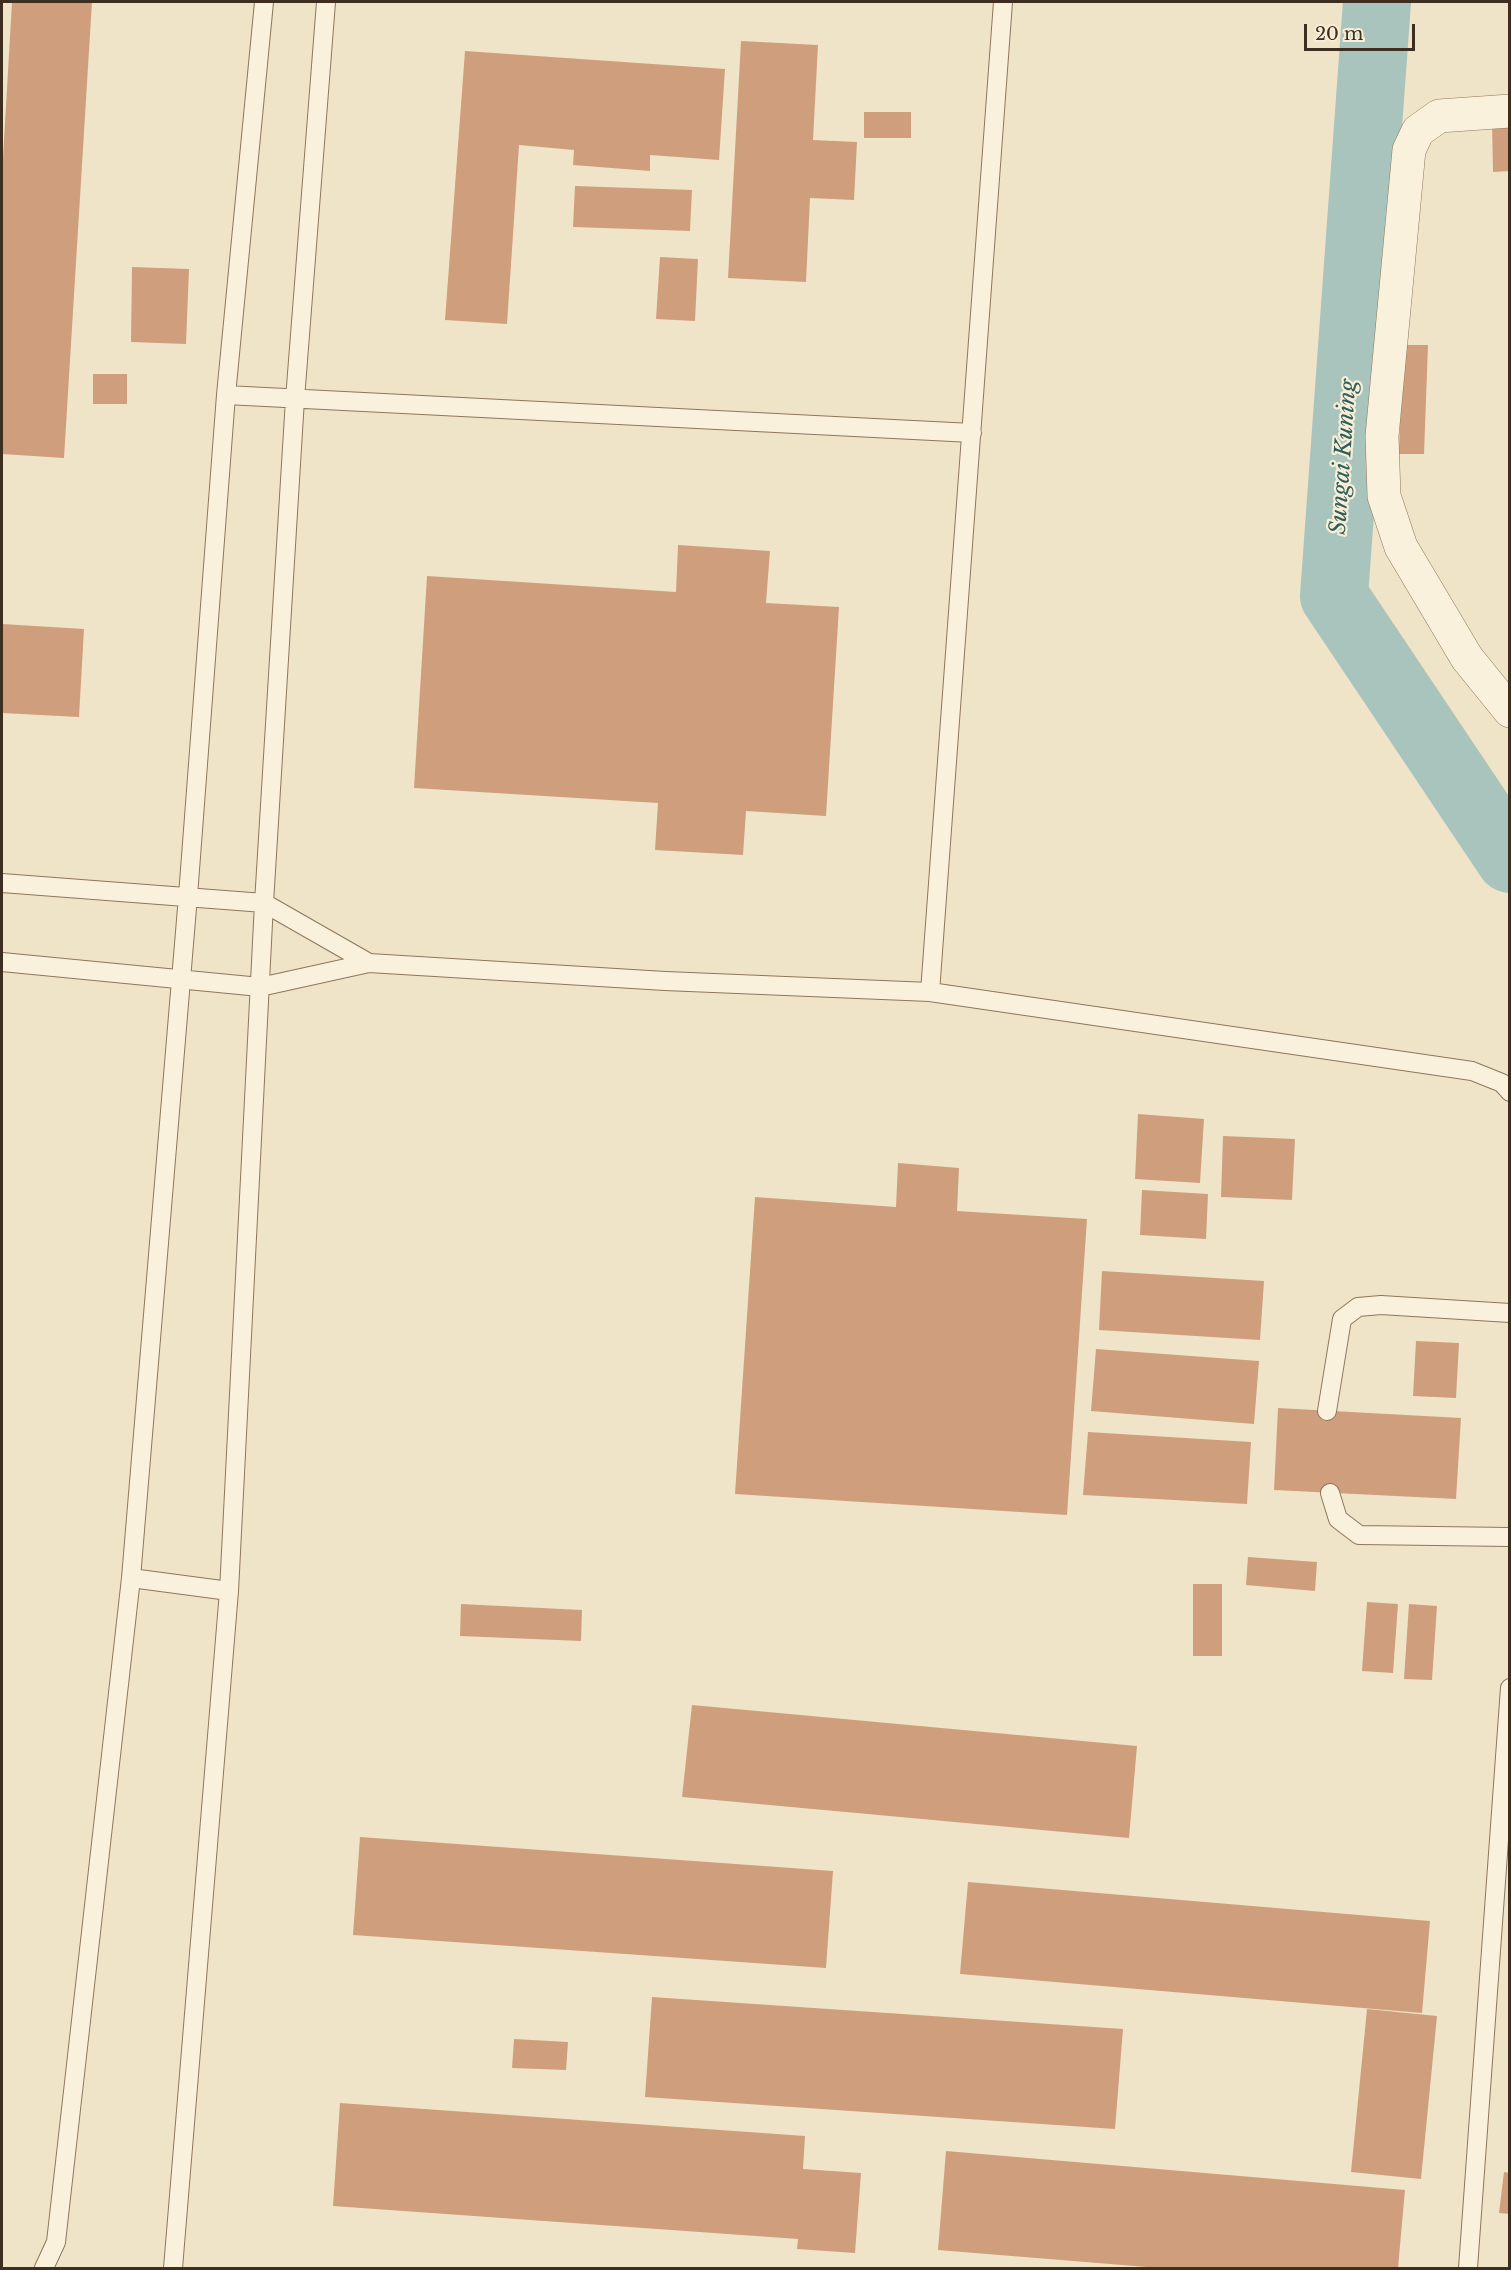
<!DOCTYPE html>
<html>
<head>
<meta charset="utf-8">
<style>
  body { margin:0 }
  #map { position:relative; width:1511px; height:2270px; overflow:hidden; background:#f0e4c8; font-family:"Libre Baskerville",serif }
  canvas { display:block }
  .frame { position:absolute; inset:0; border:3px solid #3d2e20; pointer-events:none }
  .scale { position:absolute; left:1304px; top:24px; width:111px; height:27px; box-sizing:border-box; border:3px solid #3d2e20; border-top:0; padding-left:8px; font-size:18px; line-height:21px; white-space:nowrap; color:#3d2e20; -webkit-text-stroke:4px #f7eed8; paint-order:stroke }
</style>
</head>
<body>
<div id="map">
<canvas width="1511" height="2270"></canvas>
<div class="frame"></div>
<div class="scale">20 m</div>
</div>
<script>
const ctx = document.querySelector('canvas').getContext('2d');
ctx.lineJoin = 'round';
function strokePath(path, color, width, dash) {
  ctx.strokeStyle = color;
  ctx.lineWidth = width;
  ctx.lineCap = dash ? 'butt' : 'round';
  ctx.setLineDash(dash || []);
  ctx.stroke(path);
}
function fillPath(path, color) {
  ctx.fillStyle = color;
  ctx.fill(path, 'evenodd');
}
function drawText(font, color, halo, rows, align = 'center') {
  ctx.font = font + ' "Libre Baskerville",serif';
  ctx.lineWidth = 4.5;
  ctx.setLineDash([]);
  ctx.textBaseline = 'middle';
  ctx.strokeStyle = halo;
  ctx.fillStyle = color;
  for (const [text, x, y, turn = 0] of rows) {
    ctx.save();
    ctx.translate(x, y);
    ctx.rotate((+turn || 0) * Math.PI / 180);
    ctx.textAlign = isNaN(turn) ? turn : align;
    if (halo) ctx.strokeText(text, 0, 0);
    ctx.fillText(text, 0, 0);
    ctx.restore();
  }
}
strokePath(new Path2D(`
  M 1377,2 L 1334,596 L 1510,859`), '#a9c4bc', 68);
fillPath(new Path2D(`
  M 12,2 L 92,2 L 64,458 L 2,454 L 2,175 Z
  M 741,41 L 818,45 L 813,140 L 857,142 L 854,200 L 810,198 L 806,282 L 728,278 Z
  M 465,51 L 725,69 L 719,160 L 650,155 L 650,171 L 573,165 L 574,150 L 519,145 L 507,324 L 445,320 Z
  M 864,112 L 911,112 L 911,138 L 864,138 Z
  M 1492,121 L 1510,121 L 1510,171 L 1493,172 Z
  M 575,186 L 692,190 L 690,231 L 573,227 Z
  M 660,257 L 698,259 L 695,321 L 656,319 Z
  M 132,267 L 189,269 L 186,344 L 131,342 Z
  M 1402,345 L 1428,345 L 1424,454 L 1399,454 Z
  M 93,374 L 127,374 L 127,404 L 93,404 Z
  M 678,545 L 770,551 L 766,603 L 839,607 L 826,816 L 746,811 L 743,855 L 655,850 L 658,803 L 414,788 L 427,576 L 676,592 Z
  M 2,624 L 84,629 L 79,717 L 2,713 Z
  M 1138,1114 L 1204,1119 L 1200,1183 L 1135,1179 Z
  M 1223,1136 L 1295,1139 L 1292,1200 L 1221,1197 Z
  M 898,1163 L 959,1168 L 957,1211 L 1087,1219 L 1067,1515 L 735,1494 L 755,1197 L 896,1207 Z
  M 1142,1190 L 1208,1194 L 1206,1239 L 1140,1235 Z
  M 1102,1271 L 1264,1281 L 1260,1340 L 1099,1330 Z
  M 1416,1341 L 1459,1343 L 1456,1398 L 1413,1396 Z
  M 1096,1349 L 1259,1361 L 1254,1424 L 1091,1411 Z
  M 1278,1408 L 1461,1418 L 1456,1499 L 1274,1490 Z
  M 1088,1432 L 1251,1442 L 1247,1504 L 1083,1495 Z
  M 1248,1557 L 1317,1562 L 1315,1591 L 1246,1585 Z
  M 1193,1584 L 1222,1584 L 1222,1656 L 1193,1656 Z
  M 1367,1602 L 1398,1604 L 1393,1673 L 1362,1671 Z
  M 461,1604 L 582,1610 L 581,1641 L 460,1636 Z
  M 1409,1604 L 1437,1606 L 1432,1680 L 1404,1679 Z
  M 692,1705 L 1137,1746 L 1129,1838 L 682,1797 Z
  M 360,1837 L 833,1871 L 826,1968 L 353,1935 Z
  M 968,1882 L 1430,1921 L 1422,2013 L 960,1974 Z
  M 652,1997 L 1123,2029 L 1115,2129 L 645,2097 Z
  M 1367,2009 L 1437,2016 L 1421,2179 L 1351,2172 Z
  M 514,2039 L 568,2042 L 566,2070 L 512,2068 Z
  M 340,2103 L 805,2136 L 803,2169 L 861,2173 L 855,2253 L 797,2249 L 798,2239 L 333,2206 Z
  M 946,2151 L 1405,2190 L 1398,2268 L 1159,2268 L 938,2250 Z
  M 1504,2172 L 1510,2173 L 1510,2214 L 1499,2213 Z`), '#cf9f7d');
const lane = new Path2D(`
  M 226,395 L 972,433
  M 2,883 L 264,903 L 369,963
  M 2,962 L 260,987 L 369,963 L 665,981 L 930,992 L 1472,1071 L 1502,1083 L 1510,1092
  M 930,992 L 1003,2
  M 1327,1411 L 1342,1319 L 1358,1307 L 1381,1305 L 1510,1313
  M 1330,1493 L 1338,1519 L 1359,1535 L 1510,1537
  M 131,1578 L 229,1591
  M 44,2268 L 56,2242 L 131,1578 L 188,896 L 226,395 L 264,2
  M 173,2268 L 229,1591 L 264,903 L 295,399 L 326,2
  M 1468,2268 L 1510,1688`);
const street = new Path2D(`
  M 1510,111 L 1439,116 L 1418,131 L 1409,150 L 1382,436 L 1384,496 L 1401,547 L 1467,658 L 1510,711`);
strokePath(lane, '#8d765c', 20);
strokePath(street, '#8d765c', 34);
strokePath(lane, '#faf1dc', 18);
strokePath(street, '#faf1dc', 33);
drawText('italic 22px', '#2f5d5a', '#f7eed8', [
  ["Sungai Kuning",1344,457,-86]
]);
</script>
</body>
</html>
